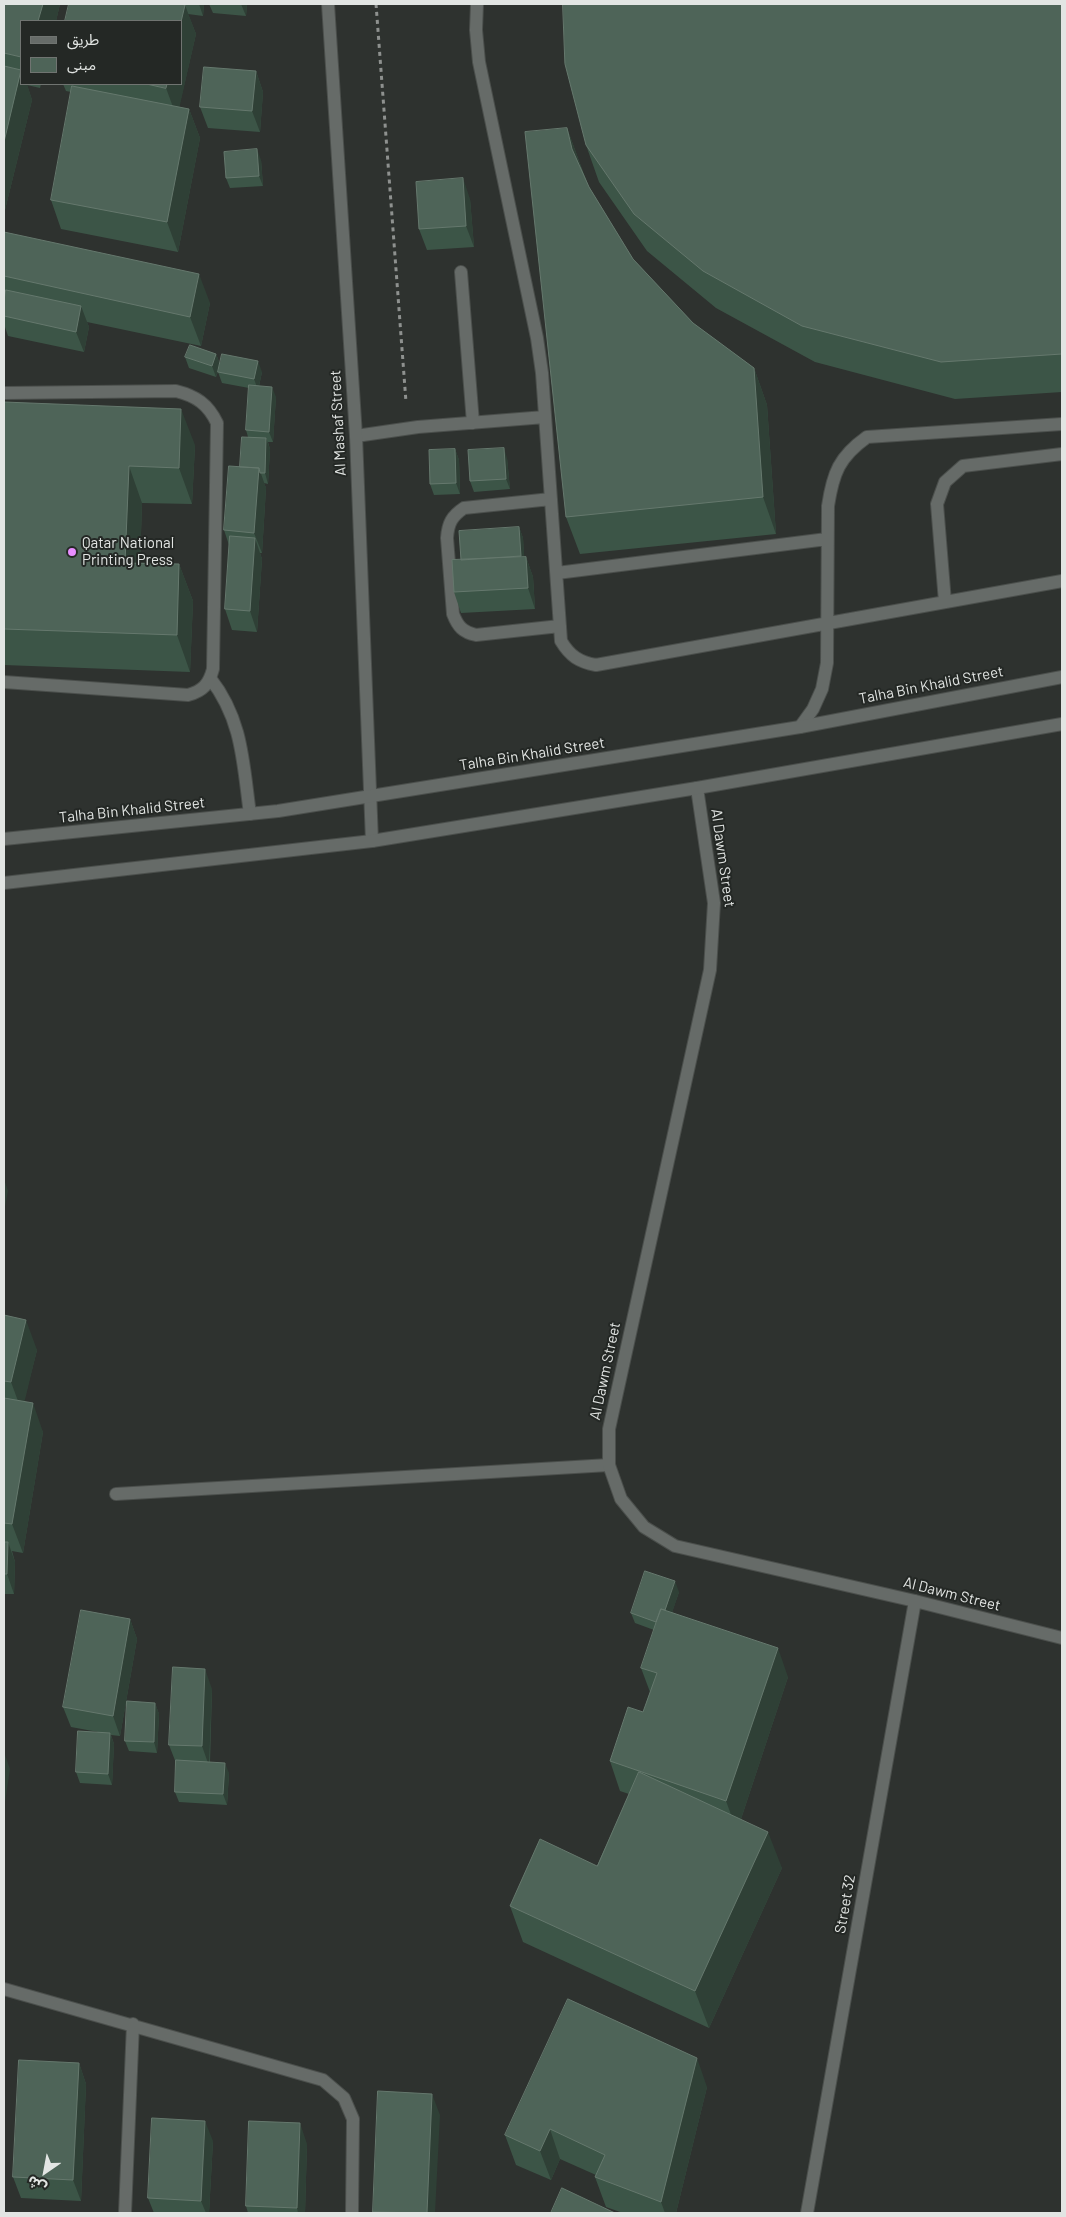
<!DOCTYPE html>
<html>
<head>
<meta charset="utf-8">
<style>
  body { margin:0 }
  #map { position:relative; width:1066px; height:2217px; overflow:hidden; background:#2e322f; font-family:Barlow,"Noto Sans Arabic",sans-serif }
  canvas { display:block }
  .frame { position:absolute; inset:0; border:5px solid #e2e5e3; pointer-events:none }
  .legend { position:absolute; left:20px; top:20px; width:162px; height:65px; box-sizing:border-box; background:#242825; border:1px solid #707471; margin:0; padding:6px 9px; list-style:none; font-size:15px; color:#e2e5e3 }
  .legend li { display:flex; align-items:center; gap:10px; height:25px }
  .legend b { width:25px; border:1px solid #707471 }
  .north { position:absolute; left:20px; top:2147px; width:50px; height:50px; -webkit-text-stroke:4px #242825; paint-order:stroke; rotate:213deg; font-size:14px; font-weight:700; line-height:20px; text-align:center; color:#e2e5e3 }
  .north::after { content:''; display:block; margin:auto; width:18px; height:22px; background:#e2e5e3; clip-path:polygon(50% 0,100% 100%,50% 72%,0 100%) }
</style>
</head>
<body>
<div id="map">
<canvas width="1066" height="2217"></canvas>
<div class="frame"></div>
<ul class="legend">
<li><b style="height:6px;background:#666b68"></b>طريق</li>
<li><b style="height:14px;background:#4e6458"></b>مبنى</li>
</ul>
<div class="north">ش</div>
</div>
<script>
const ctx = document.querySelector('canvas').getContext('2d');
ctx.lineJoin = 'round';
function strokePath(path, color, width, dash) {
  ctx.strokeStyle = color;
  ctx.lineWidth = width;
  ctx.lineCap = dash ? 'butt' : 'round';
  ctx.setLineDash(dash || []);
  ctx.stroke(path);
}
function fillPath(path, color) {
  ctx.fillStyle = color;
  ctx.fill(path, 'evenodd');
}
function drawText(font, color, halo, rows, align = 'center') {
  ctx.font = font + ' Barlow,sans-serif';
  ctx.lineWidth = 4;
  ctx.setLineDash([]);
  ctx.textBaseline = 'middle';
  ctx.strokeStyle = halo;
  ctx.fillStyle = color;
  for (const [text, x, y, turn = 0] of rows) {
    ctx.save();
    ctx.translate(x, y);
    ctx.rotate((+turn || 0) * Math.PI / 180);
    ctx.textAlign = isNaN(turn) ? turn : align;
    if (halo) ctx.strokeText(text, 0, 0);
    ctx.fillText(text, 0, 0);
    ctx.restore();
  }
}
const lane = new Path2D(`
  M 477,4 L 476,30 L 479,62 L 537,338 L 542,373 L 561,641 C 570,656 579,662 596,665 L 1062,581
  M 461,272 L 473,423
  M 4,393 L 176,391 C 196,396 208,404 217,423 L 213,669 C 209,684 203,691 188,695 L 4,682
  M 356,436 L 418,427 L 545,417
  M 551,499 L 464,508 C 452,516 448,523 447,538 L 453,614 C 458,627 463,632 476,635 L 560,626
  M 557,573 L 827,539
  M 945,602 L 937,504 L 945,482 L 963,466 L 1062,454
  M 210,678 C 243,720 243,764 250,814
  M 800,727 L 813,709 L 822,689 L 827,663 L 828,506 C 833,473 839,457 867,437 L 1062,424
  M 116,1494 L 609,1465
  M 4,1989 L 323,2080 L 344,2098 L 353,2119 L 352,2213
  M 125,2213 L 133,2024`);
const street = new Path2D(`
  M 328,4 L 356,436 L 372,841
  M 697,788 L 714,903 L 710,970 L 609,1429 L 609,1465 L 621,1499 L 644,1527 L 675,1546 L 915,1601 L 1062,1638
  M 807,2213 L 915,1601`);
const secondary = new Path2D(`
  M 4,839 L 278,811 L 800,727 L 1062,677
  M 4,883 L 372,841 L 697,788 L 1062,724`);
strokePath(lane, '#4b4f4c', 14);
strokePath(street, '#4b4f4c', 14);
strokePath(secondary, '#4b4f4c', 14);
strokePath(new Path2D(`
  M 376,4 L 406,402`), '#8e918f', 3, [4, 4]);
strokePath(lane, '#666b68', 12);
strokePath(street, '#666b68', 12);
strokePath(secondary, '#666b68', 12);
fillPath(new Path2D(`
  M 4,4 L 60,4 L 56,21 L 21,21 L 21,84 L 41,84 L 40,88 L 27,85 L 32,100 L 4,214 Z
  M 69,4 L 204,4 L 203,16 L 188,14 L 196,34 L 179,107 L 189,109 L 200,138 L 178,252 L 61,229 L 51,200 L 71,92 L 66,91 L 63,84 L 181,84 Z
  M 209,4 L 247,4 L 246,16 L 213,13 Z
  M 1062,4 L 1062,392 L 955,399 L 815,362 L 716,308 L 647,251 L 599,182 L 586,145 Z
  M 256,71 L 263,92 L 260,132 L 208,128 L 200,107 Z
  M 567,128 L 582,169 L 589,187 L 633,259 L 693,323 L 754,368 L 767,405 L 776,534 L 580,554 L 566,517 Z
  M 261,160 L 263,186 L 230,188 L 226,178 Z
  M 470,199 L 474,247 L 427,250 L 419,229 Z
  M 4,232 L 210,303 L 201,346 L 87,322 L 89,327 L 84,352 L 8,336 L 4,324 Z
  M 216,354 L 220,364 L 262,372 L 259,386 L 276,397 L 273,442 L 268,442 L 270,449 L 268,484 L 264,483 L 266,488 L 262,553 L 260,553 L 262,559 L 257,632 L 232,630 L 225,609 L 229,545 L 224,530 L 240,467 L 248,437 L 246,430 L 249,388 L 222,383 L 218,372 L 220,366 L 216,377 L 189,368 L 185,357 Z
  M 4,402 L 195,445 L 192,504 L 142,503 L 140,563 L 179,564 L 193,601 L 190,672 L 4,665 Z
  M 455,449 L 459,460 L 460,494 L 434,495 L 430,484 Z
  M 507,458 L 510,489 L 474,492 L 470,481 Z
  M 519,527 L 523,538 L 524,557 L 526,557 L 533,577 L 535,609 L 461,613 L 454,592 L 461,560 Z
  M 4,1315 L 37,1350 L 24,1401 L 43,1432 L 23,1553 L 12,1551 L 15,1562 L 14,1594 L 4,1594 Z
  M 679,1592 L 672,1612 L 788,1677 L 741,1819 L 782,1868 L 709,2028 L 523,1942 L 510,1906 L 597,1866 L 629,1794 L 620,1791 L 610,1761 L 643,1712 L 650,1692 L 641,1668 L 654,1630 L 635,1623 L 631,1613 Z
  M 130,1619 L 137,1639 L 120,1736 L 111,1735 L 114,1744 L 112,1785 L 80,1783 L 76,1772 L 98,1732 L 71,1727 L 63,1707 Z
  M 212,1689 L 210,1762 L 229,1773 L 227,1805 L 179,1802 L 175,1792 L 176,1763 L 169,1745 Z
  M 155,1703 L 159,1714 L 157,1753 L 129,1751 L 125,1741 Z
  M 79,2063 L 86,2084 L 81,2201 L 21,2198 L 13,2177 Z
  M 707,2087 L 676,2213 L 623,2213 L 606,2207 L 595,2177 L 596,2175 L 560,2159 L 551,2180 L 516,2165 L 505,2135 Z
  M 213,2141 L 209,2213 L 154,2213 L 148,2198 Z
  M 307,2144 L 305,2213 L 248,2213 L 246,2206 Z`), '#3c5547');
fillPath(new Path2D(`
  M 43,4 L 60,4 L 56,21 L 38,21 Z
  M 199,4 L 204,4 L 203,16 Z
  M 241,4 L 247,4 L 246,16 Z
  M 185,5 L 196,34 L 177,118 L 166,88 L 167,84 L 181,84 L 181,22 Z
  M 256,71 L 263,92 L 260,132 L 252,111 Z
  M 21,72 L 21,84 L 27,84 L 32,100 L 4,214 L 4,142 Z
  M 189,109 L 200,138 L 178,252 L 167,222 Z
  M 567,128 L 580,164 L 585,185 L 572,149 Z
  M 257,149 L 261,160 L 263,186 L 259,176 Z
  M 463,178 L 470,199 L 474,247 L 466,226 Z
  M 199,274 L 210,303 L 201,346 L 190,317 Z
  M 81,306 L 89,327 L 84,352 L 76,332 Z
  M 216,354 L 220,364 L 216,377 L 212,366 Z
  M 258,361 L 262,372 L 258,390 L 254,379 Z
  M 754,368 L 767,405 L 776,534 L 763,497 Z
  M 272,387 L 276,397 L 273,442 L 269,432 Z
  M 181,409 L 195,445 L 192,504 L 179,468 Z
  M 266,438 L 270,449 L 268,484 L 265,473 Z
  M 504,448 L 507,458 L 510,489 L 506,479 Z
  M 455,449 L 459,460 L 460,494 L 456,483 Z
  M 129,466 L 142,503 L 139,600 L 125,563 Z
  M 259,468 L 266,488 L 262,553 L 254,533 Z
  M 519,527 L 523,538 L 525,567 L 521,556 Z
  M 255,538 L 262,559 L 257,632 L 250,611 Z
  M 526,557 L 533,577 L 535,609 L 528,588 Z
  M 179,564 L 193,601 L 190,672 L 177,635 Z
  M 4,1179 L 8,1191 L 4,1212 Z
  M 26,1320 L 37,1350 L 22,1412 L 11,1382 Z
  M 33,1403 L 43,1432 L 23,1553 L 12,1524 Z
  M 8,1542 L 15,1562 L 14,1594 L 7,1574 Z
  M 675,1581 L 679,1592 L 665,1634 L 661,1623 Z
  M 130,1619 L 137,1639 L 120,1736 L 113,1716 Z
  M 778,1648 L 788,1677 L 737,1831 L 726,1801 Z
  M 205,1669 L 212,1689 L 209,1766 L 202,1746 Z
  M 155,1703 L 159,1714 L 157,1753 L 154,1742 Z
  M 110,1733 L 114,1744 L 112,1785 L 108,1774 Z
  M 4,1752 L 10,1769 L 4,1809 Z
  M 225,1763 L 229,1773 L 227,1805 L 223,1794 Z
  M 768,1832 L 782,1868 L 709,2028 L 695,1991 Z
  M 697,2058 L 707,2087 L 676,2213 L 665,2213 L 661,2202 Z
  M 79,2063 L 86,2084 L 81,2201 L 73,2180 Z
  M 432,2094 L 440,2115 L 435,2213 L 427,2213 Z
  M 205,2121 L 213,2141 L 209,2213 L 206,2213 L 201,2201 Z
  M 300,2123 L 307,2144 L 305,2213 L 298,2213 L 297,2208 Z
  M 550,2129 L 560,2159 L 551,2180 L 540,2151 Z`), '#2f4036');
const building = new Path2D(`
  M 4,4 L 43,4 L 38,21 L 21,21 L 21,57 L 4,53 Z
  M 69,4 L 180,4 L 185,5 L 181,22 L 181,21 L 65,21 Z
  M 563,4 L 1062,4 L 1062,354 L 941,362 L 802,326 L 703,271 L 634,214 L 586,145 L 565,64 Z
  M 4,66 L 21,70 L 4,142 Z
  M 204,67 L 256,71 L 252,111 L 200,107 Z
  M 147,84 L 167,84 L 166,88 Z
  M 72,86 L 189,109 L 167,222 L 51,200 Z
  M 567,128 L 572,149 L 589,187 L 633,259 L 693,323 L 754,368 L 763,497 L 566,517 L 525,132 Z
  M 257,149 L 259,176 L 226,178 L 224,152 Z
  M 463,178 L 466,226 L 419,229 L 416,182 Z
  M 4,232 L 199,274 L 190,317 L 4,276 Z
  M 6,290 L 81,306 L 76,332 L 4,316 L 4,301 Z
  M 190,345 L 216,354 L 212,366 L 185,357 Z
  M 222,354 L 258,361 L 254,379 L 218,372 Z
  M 249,385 L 272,387 L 269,432 L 246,430 Z
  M 4,402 L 181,409 L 179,468 L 129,466 L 125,563 L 179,564 L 177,635 L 4,629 Z
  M 242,437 L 266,438 L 265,473 L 260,473 L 259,468 L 240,467 Z
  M 504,448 L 506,479 L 470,481 L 468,450 Z
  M 455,449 L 456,483 L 430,484 L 429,450 Z
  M 229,466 L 259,468 L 254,533 L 224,530 Z
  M 519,527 L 521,556 L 461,560 L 459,531 Z
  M 230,536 L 255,538 L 250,611 L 225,609 Z
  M 526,557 L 528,588 L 454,592 L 452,560 Z
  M 4,1315 L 26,1320 L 11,1382 L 4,1381 Z
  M 4,1398 L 33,1403 L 12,1524 L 4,1523 Z
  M 4,1542 L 8,1542 L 7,1574 L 4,1574 Z
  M 645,1571 L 675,1581 L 665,1610 L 661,1609 L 656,1622 L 631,1613 Z
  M 661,1609 L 778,1648 L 726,1801 L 610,1761 L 628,1707 L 643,1712 L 657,1673 L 641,1668 Z
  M 81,1610 L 130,1619 L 113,1716 L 63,1707 Z
  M 173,1667 L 205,1669 L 202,1746 L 169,1745 Z
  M 127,1701 L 155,1703 L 154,1742 L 125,1741 Z
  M 78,1731 L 110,1733 L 108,1774 L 76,1772 Z
  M 176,1760 L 225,1763 L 223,1794 L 175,1792 Z
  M 639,1772 L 768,1832 L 695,1991 L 510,1906 L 540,1839 L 597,1866 Z
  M 568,1999 L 697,2058 L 661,2202 L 595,2177 L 605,2155 L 550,2129 L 540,2151 L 505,2135 Z
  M 19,2060 L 79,2063 L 73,2180 L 13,2177 Z
  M 378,2091 L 432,2094 L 427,2213 L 373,2212 Z
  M 152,2118 L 205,2121 L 201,2201 L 148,2198 Z
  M 249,2121 L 300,2123 L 297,2208 L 246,2206 Z
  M 562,2188 L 615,2213 L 551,2213 Z`);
fillPath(building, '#4e6458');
strokePath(building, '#65786d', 1);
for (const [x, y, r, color] of [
  [72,552,5,"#e88eff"]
]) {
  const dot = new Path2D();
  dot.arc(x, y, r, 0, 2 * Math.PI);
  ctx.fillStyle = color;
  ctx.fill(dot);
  strokePath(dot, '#242825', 2);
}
drawText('15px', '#e2e5e3', '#242825', [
  ["Al Mashaf Street",338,423,-93],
  ["Talha Bin Khalid Street",931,685,-11],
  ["Talha Bin Khalid Street",532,754,-9],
  ["Talha Bin Khalid Street",132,810,-6],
  ["Al Dawm Street",723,858,82],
  ["Al Dawm Street",605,1371,-78],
  ["Al Dawm Street",952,1594,14],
  ["Street 32",845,1904,-80]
]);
drawText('15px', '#e2e5e3', '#242825', [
  ["Qatar National",82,543],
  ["Printing Press",82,560]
], 'left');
</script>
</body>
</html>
